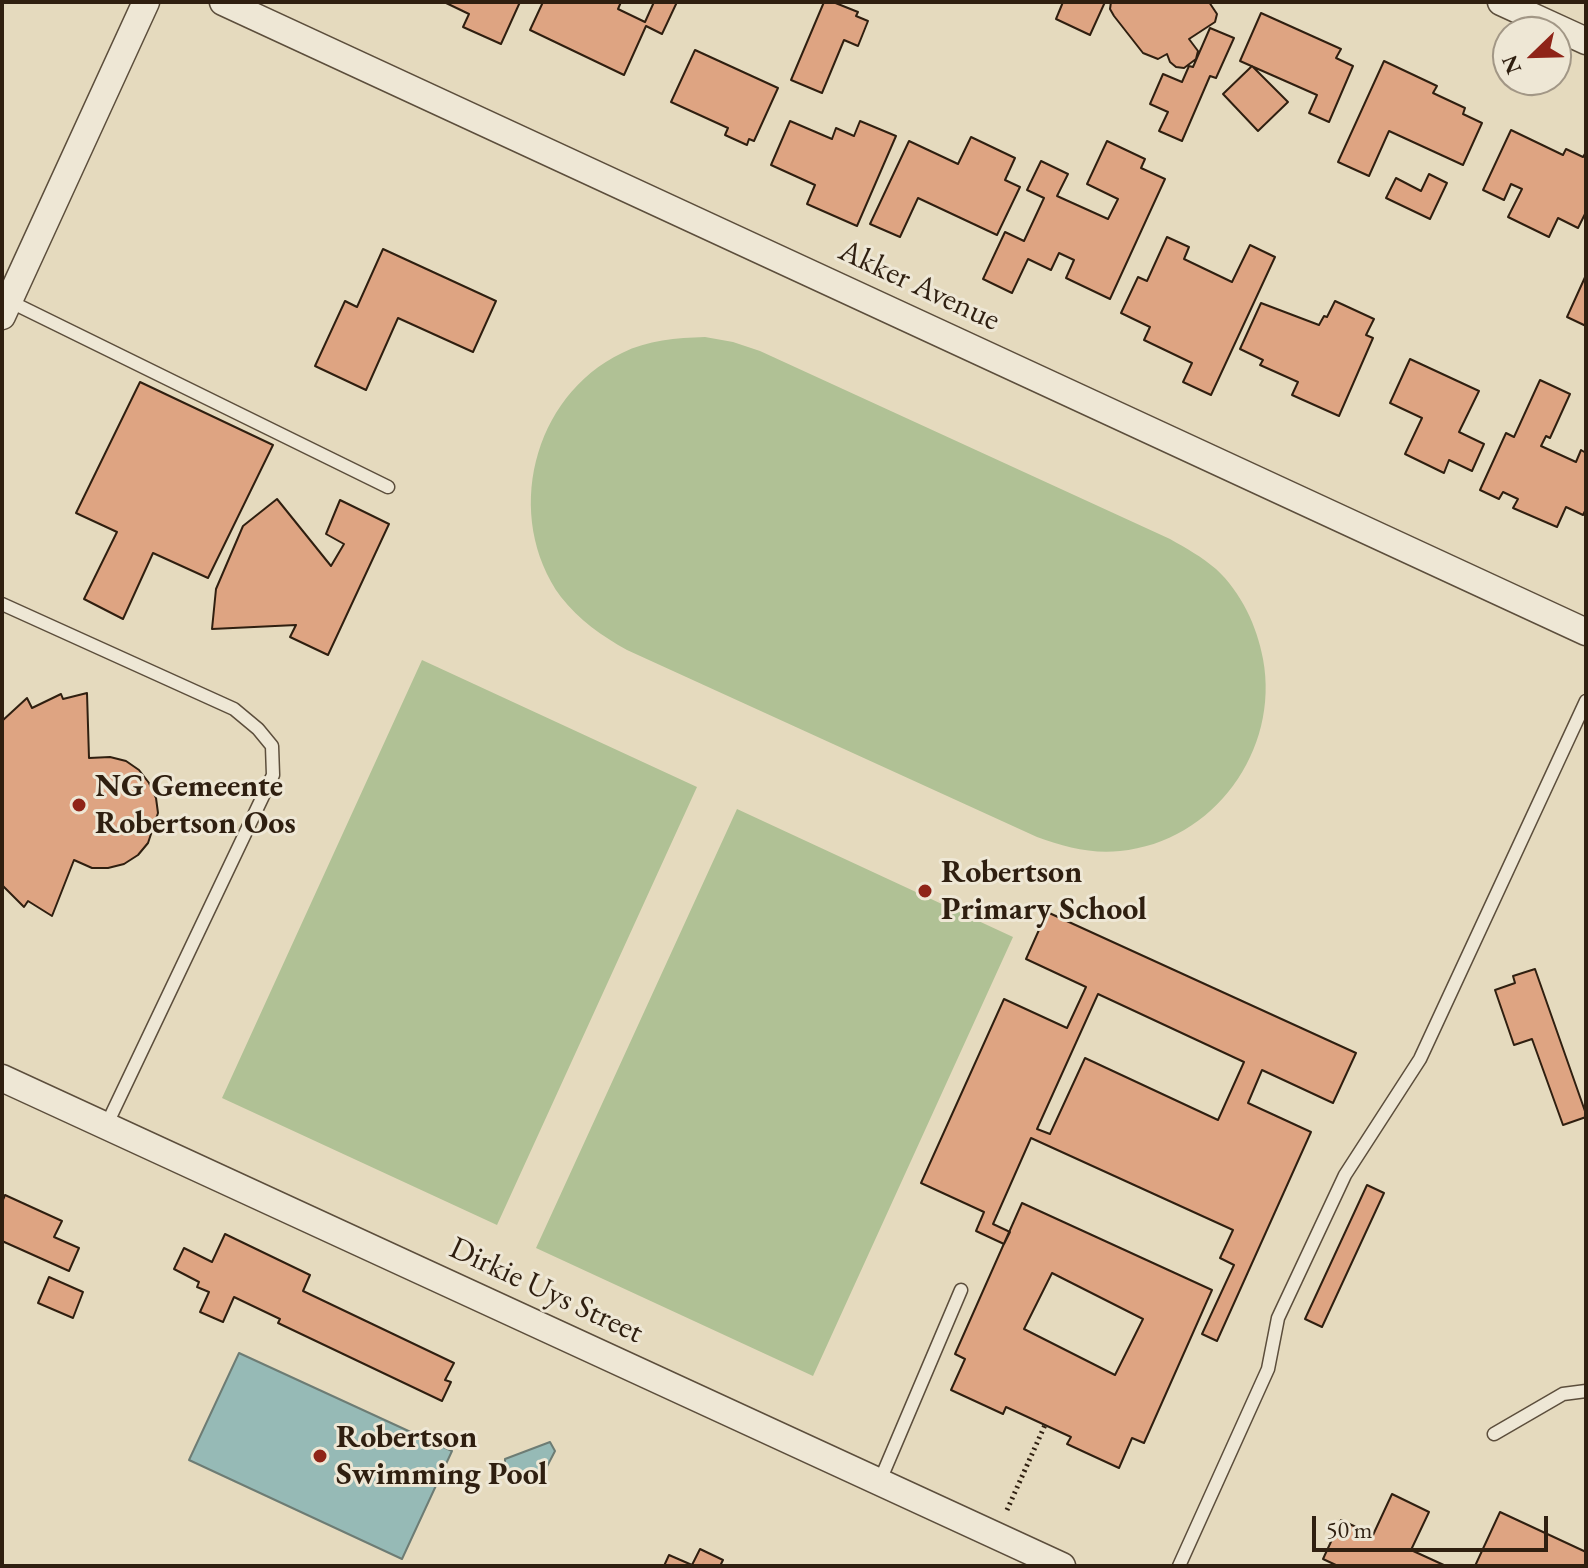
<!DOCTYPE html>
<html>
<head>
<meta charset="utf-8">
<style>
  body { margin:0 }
  #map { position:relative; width:1588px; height:1568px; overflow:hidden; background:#e5dabe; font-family:"EB Garamond",serif }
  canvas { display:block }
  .frame { position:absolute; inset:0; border:4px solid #2f1f10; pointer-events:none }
  .north { position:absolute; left:1492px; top:16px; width:80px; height:80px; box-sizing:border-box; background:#eee7d5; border:2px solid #a29786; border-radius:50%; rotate:247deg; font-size:22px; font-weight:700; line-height:32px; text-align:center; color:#2f1f10 }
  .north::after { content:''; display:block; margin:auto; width:28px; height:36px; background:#8f2418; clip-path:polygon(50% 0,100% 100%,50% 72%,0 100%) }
  .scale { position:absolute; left:1312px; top:1516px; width:236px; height:36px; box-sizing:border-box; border:4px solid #2f1f10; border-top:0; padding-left:10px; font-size:24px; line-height:28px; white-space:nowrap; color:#2f1f10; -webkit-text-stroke:6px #eee7d5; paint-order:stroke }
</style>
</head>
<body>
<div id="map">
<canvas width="1588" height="1568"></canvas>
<div class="frame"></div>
<div class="north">N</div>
<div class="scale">50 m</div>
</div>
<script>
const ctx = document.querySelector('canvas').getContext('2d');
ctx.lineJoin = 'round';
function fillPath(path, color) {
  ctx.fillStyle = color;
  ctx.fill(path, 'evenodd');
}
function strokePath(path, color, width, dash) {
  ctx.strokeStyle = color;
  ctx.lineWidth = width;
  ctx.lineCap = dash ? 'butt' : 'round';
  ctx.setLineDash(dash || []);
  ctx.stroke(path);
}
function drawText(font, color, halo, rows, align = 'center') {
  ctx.font = font + ' "EB Garamond",serif';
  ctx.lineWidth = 6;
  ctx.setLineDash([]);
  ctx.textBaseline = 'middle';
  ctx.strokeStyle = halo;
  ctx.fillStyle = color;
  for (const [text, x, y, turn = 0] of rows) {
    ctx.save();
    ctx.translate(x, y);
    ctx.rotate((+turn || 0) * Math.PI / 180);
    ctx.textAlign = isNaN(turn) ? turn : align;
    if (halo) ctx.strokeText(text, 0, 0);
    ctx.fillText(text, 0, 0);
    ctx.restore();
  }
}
fillPath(new Path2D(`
  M 705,337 L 733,342 L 760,351 L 1170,539 C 1186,548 1202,557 1216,569 C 1241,592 1257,626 1263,659 C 1280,750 1214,842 1120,851 C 1091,854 1064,847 1037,837 L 627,650 C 602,636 579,620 561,597 C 503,517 532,396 622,353 C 648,340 676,338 705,337 Z
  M 422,660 L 697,787 L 497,1225 L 222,1098 Z
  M 737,809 L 1013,937 L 813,1376 L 536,1248 Z`), '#b0c195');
const water = new Path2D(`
  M 239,1353 L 452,1451 L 402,1559 L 189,1460 Z
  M 550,1442 L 555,1451 L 539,1482 L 505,1467 L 505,1459 Z`);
fillPath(water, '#96bab6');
strokePath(water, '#6d7c74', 2);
const building = new Path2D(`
  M 444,2 L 520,2 L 501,44 L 463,27 L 469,14 Z
  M 543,2 L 621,2 L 618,9 L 645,22 L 654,2 L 677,2 L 662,34 L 646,26 L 624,75 L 530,30 Z
  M 824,2 L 833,2 L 858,12 L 856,16 L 868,21 L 858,46 L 844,40 L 822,93 L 791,80 Z
  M 1063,2 L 1105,2 L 1090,35 L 1056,19 Z
  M 1111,2 L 1209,2 L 1217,14 L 1215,22 L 1189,39 L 1198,51 L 1196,59 L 1184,68 L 1176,67 L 1170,62 L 1167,54 L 1158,59 L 1143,53 L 1114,16 L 1110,9 Z
  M 1261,13 L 1341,49 L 1336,58 L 1353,66 L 1329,122 L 1309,113 L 1317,95 L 1240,61 Z
  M 1210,28 L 1234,38 L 1216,78 L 1210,76 L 1182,141 L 1159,131 L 1168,112 L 1150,104 L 1163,74 L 1182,82 L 1189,66 L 1193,67 Z
  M 695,50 L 778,88 L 754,141 L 749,139 L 747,145 L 725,135 L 728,128 L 671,102 Z
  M 1384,61 L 1437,86 L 1433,93 L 1465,108 L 1463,114 L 1482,123 L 1463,165 L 1389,131 L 1369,176 L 1338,162 Z
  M 1252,66 L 1288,102 L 1258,131 L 1223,94 Z
  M 790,121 L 832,139 L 836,128 L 854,136 L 860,121 L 896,136 L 857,226 L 807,204 L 815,185 L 771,165 Z
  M 1511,130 L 1563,155 L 1566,149 L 1583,157 L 1586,152 L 1586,212 L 1578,228 L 1558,218 L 1549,237 L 1508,217 L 1522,189 L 1511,184 L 1504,200 L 1483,190 Z
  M 971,137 L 1015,158 L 1005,180 L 1020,187 L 997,235 L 918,198 L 900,237 L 870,224 L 909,141 L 958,164 Z
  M 1107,141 L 1145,159 L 1141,168 L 1165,179 L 1110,299 L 1066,278 L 1074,260 L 1059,253 L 1051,270 L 1028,259 L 1012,293 L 983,279 L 1005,232 L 1024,241 L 1044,198 L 1027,190 L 1041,161 L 1068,174 L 1057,196 L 1108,219 L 1118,199 L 1087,184 Z
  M 1429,174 L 1447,183 L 1430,219 L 1386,198 L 1396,178 L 1421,191 Z
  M 1167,237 L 1189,247 L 1184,259 L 1232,282 L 1250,245 L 1275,257 L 1211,395 L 1183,382 L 1192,363 L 1144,340 L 1150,327 L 1121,313 L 1138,277 L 1147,281 Z
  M 383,249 L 496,301 L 473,352 L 398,318 L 366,390 L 315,366 L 345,301 L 357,307 Z
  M 1586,275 L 1586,326 L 1567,317 Z
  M 1335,301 L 1374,319 L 1366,335 L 1373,338 L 1339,416 L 1292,395 L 1298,382 L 1260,365 L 1263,360 L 1240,349 L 1261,303 L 1319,325 L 1324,316 L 1327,317 Z
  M 1410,359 L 1479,391 L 1459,432 L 1484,444 L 1472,471 L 1449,460 L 1444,473 L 1405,454 L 1422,418 L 1390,403 Z
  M 1540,380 L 1570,394 L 1550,438 L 1546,436 L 1541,446 L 1576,462 L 1581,450 L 1586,453 L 1586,509 L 1583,515 L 1566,507 L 1557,527 L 1513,508 L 1518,499 L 1503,492 L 1499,499 L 1480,490 L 1506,433 L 1514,437 Z
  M 140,382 L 273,445 L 208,578 L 153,553 L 123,619 L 84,599 L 117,532 L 76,513 Z
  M 277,499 L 331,566 L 344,544 L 326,534 L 340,500 L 389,524 L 328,655 L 290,637 L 296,625 L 212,629 L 216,589 L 243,526 Z
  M 87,693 L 89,758 L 110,757 L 126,761 L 139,770 L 149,783 L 156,798 L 158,813 L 148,843 L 138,855 L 124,864 L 108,868 L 92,868 L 74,860 L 52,916 L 28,901 L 24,907 L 2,885 L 2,721 L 27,698 L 32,708 L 61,694 L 63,699 Z
  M 1047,912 L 1356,1053 L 1333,1103 L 1262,1070 L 1248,1103 L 1311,1132 L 1217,1341 L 1202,1334 L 1234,1265 L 1220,1258 L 1233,1230 L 1031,1138 L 993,1224 L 1010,1232 L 1004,1244 L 976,1231 L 984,1212 L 921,1183 L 1004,999 L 1067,1028 L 1086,987 L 1026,959 ZM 1098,994 L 1244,1062 L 1218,1120 L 1085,1058 L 1050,1134 L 1037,1129 Z
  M 1535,969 L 1586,1114 L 1586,1117 L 1563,1125 L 1532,1039 L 1514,1045 L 1495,990 L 1515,983 L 1513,976 Z
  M 1367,1185 L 1384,1193 L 1322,1327 L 1305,1319 Z
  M 5,1195 L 62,1221 L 54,1237 L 79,1248 L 69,1271 L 2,1241 L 2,1202 Z
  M 1022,1203 L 1212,1290 L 1144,1443 L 1132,1438 L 1119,1468 L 1067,1444 L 1071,1437 L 1006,1407 L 1003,1414 L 951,1390 L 965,1359 L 955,1354 ZM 1052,1273 L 1143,1319 L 1115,1375 L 1024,1329 Z
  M 225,1234 L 310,1275 L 303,1291 L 454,1363 L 445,1380 L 451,1382 L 442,1401 L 278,1323 L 280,1319 L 234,1297 L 223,1322 L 200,1312 L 209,1292 L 197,1287 L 199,1282 L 174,1269 L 184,1248 L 212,1262 Z
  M 49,1277 L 83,1292 L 73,1318 L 38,1303 Z
  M 1392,1494 L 1429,1512 L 1411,1550 L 1446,1566 L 1338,1566 L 1323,1559 L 1341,1520 L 1373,1535 Z
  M 1500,1512 L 1586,1552 L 1586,1566 L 1475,1566 Z
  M 700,1549 L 723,1560 L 720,1566 L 664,1566 L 669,1555 L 692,1565 Z`);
fillPath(building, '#dea482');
strokePath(building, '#2f1f10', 2);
const service = new Path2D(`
  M 9,301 L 388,487
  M 2,604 L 234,709 L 258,729 L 272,746 L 273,775 L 106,1126
  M 1494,1434 L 1563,1394 L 1586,1391
  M 879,1483 L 961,1290
  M 1179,1566 L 1268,1369 L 1278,1318 L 1345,1175 L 1420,1059 L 1586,701`);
const minor = new Path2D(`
  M 223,2 L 1586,632
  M 1501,2 L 1586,41
  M 2,316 L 146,2
  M 2,1078 L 1062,1566`);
strokePath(service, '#5c4e3c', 15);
strokePath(minor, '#5c4e3c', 29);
strokePath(new Path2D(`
  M 1007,1510 L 1045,1425`), '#2f1f10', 5, [2, 4]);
strokePath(service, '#eee7d5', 12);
strokePath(minor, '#eee7d5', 26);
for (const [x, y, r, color] of [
  [79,805,8,"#8f2418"],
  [925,891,8,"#8f2418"],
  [320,1456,8,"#8f2418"]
]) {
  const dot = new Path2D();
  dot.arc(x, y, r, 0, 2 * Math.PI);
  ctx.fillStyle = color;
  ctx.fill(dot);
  strokePath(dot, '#eee7d5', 3);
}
drawText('32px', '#2f1f10', '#eee7d5', [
  ["Akker Avenue",919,286,25],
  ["Dirkie Uys Street",546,1291,25]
]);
drawText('bold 32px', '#2f1f10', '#eee7d5', [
  ["NG Gemeente",95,787],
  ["Robertson Oos",95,824],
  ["Robertson",941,873],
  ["Primary School",941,910],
  ["Robertson",336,1438],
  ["Swimming Pool",336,1475]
], 'left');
</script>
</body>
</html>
